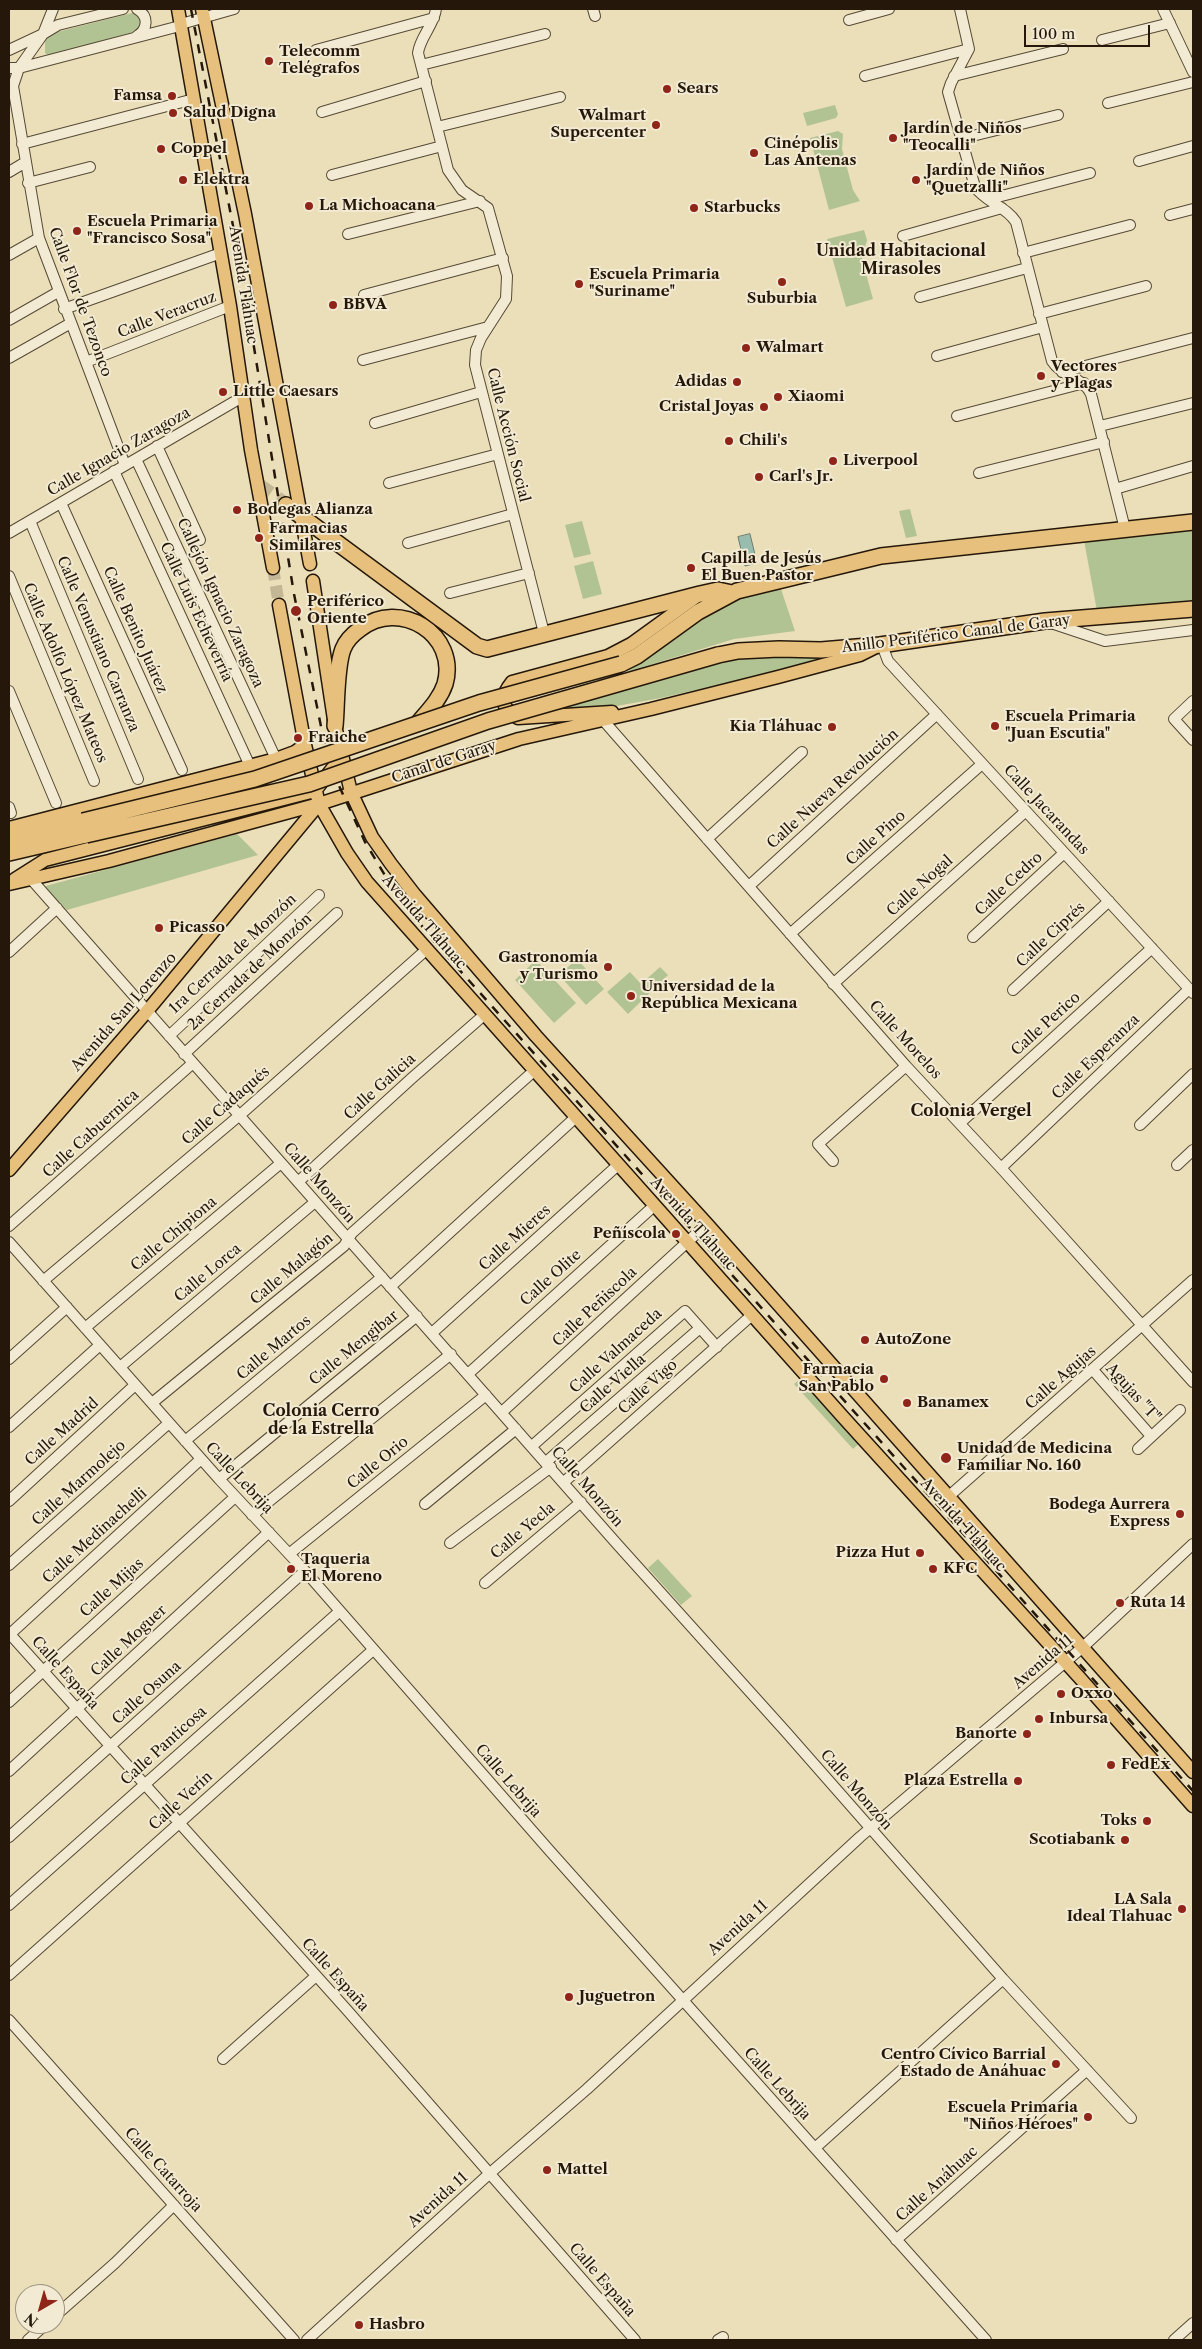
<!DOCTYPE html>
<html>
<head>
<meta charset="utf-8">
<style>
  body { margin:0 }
  #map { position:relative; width:1202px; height:2349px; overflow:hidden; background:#ebdfb9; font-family:"Libre Caslon Text",serif }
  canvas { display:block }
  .frame { position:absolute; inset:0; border:10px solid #25180a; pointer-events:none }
  .north { position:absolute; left:15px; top:2284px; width:50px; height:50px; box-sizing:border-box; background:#f2ead2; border:1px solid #a09682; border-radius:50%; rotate:218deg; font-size:14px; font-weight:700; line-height:20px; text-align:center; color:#25180a }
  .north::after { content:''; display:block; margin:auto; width:18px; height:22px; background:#8f2418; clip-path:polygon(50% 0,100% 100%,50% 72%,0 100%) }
  .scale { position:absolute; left:1024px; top:25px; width:126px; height:22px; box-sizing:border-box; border:2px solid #25180a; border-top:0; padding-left:6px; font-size:15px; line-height:18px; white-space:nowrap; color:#25180a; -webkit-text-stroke:4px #f2ead2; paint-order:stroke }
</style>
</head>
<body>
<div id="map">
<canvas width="1202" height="2349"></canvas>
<div class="frame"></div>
<div class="north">N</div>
<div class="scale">100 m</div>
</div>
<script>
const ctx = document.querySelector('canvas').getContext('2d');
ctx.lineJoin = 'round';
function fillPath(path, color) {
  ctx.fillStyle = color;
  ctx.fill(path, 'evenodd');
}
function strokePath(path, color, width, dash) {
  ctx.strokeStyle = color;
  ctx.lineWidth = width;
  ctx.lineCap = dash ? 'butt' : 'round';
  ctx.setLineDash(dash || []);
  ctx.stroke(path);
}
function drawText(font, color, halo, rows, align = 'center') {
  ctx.font = font + ' "Libre Caslon Text",serif';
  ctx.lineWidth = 4;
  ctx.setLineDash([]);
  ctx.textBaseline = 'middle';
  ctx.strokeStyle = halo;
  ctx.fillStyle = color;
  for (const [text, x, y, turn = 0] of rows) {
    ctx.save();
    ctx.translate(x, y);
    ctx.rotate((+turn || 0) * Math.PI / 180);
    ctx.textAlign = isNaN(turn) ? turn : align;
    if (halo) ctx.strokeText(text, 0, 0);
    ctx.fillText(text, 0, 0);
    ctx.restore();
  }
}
fillPath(new Path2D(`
  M 136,12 L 143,17 L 140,30 L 49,56 L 45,53 L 45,39 L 49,34 Z
  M 835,105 L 838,114 L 836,118 L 807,126 L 803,113 Z
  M 838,131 L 843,134 L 842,149 L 853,190 L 860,201 L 829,210 L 810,138 Z
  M 864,230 L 867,240 L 862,259 L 873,299 L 846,307 L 827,239 Z
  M 910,509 L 917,536 L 906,538 L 899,511 Z
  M 582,521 L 591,554 L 574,558 L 565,525 Z
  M 1167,525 L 1193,530 L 1193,602 L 1097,611 L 1083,535 Z
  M 593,561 L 602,594 L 583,599 L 574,566 Z
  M 779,583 L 795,631 L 734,639 L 627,672 L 734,598 Z
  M 781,656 L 820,658 L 800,666 L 661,698 L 617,706 L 532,712 L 722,660 Z
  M 237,834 L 258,855 L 67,910 L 42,887 Z
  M 577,959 L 604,989 L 586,1005 L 559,975 Z
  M 536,960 L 576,1003 L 554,1023 L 515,980 Z
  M 660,967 L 668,975 L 628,1014 L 607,992 L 630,972 L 641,984 Z
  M 802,1377 L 861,1442 L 853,1449 L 794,1384 Z
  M 658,1559 L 692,1596 L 681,1605 L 648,1568 Z`), '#b2c393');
const water = new Path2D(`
  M 750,534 L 757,563 L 745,566 L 738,537 Z`);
fillPath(water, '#98bdaf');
strokePath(water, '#6a7b6d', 1);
strokePath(new Path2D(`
  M 273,568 L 279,605`), '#c3b796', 12, [12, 6]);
strokePath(new Path2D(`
  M 258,485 L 286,505`), '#c3b796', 15, [15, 8]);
const minor = new Path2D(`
  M 436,9 C 434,25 420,37 418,53 L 448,170 L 462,190 L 488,208 L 507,276 L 506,299 L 481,338 L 476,350 L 475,365 L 544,633
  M 593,9 L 595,16
  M 960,9 L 969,49 L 951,83 L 948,92 L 975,187 C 985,202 1006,206 1016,222 L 1052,361 C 1062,377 1083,377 1091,394 L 1125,529
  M 1163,9 L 1193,72
  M 849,20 L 889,9
  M 137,36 C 148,29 149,16 137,9
  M 1102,40 L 1170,23
  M 9,50 L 43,34 L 58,25 L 123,9
  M 316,50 L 434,18
  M 421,65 L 545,34
  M 9,68 L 19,68 L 176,27 L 181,24 L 234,9
  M 865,76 L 969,49
  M 954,76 L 1063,49
  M 13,86 L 39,238 L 125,465
  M 9,88 L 13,86 L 19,68 L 43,34 L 53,9
  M 1108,103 L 1193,82
  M 322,112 L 426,81
  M 437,127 L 560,97
  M 960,139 L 1058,115
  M 22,144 L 194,99
  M 1139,161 L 1193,146
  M 9,172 L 24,163
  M 332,175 L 442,146
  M 28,183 L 90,167
  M 990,199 L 1090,173
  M 1170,215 L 1193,209
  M 348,234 L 480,201
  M 903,236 L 1002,208
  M 1023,253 L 1130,225
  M 9,255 L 39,238
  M 364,295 L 503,258
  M 920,297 L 1027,268
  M 64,309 L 221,253
  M 1039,314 L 1146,286
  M 9,320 L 58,292
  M 937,356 L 1043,327
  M 9,358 L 71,323
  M 363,360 L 488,327
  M 86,362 L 230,306
  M 1062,372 L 1193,338
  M 957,416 L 1084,383
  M 375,423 L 481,392
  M 1100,426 L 1193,403
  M 157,446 L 200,540
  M 136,459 L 276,759
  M 114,471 L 250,766
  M 979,473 L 1104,442
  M 389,483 L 498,454
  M 1115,489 L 1193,466
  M 61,503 L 182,770
  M 30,521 L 138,779
  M 9,533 L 244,396
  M 408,543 L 513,514
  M 9,576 L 94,781
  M 450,593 L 529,573
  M 1051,623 L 1105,641 L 1193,630
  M 882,645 L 888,661 L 1193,993
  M 9,691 L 56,803
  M 1193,701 L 1174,719 L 1193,740
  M 603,720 L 906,1066 L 1001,1168 L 1193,1382
  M 9,807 L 11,813
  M 707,839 L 802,752
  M 30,874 L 31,879 L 617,1544 L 786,1732 L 1003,1979 L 1131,2118
  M 749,886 L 937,714
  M 790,934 L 982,764
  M 973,937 L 1064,853
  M 9,952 L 57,908
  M 833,984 L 1026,811
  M 1013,990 L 1109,901
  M 169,1036 L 319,895
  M 184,1054 L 337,913
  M 960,1123 L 1152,948
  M 1140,1125 L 1193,1074
  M 833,1161 L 818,1144 L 906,1066
  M 1177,1165 L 1193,1150
  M 1001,1168 L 1189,989
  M 298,1182 L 412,1078 L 484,1015
  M 9,1226 L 193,1063
  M 9,1242 L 219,1479 L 305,1571 L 549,1850 L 986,2340
  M 43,1281 L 240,1115 L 426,950
  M 390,1287 L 576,1117
  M 85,1328 L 281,1163
  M 432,1333 L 618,1165
  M 9,1359 L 67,1307
  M 120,1367 L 315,1202
  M 1093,1370 L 1151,1436
  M 468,1374 L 655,1205
  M 152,1403 L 344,1246 L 352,1233 L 535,1070
  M 502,1412 L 707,1224
  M 9,1427 L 100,1345
  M 185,1441 L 382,1277
  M 532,1446 L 685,1311 L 717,1347
  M 1138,1449 L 1180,1410
  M 546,1462 L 700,1328
  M 219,1479 L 417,1316
  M 564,1482 L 752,1315
  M 948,1497 L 1193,1280
  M 9,1501 L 135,1385
  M 425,1504 L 516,1429
  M 252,1515 L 451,1354
  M 450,1543 L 551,1467
  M 289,1554 L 486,1395
  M 9,1565 L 169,1423
  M 485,1583 L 581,1502
  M 9,1633 L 347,2010 L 635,2340
  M 9,1635 L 201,1459
  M 9,1702 L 235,1497
  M 9,1771 L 269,1532
  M 9,1837 L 305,1571
  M 9,1905 L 340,1611
  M 9,1975 L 373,1650
  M 9,2020 L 294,2340
  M 223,2059 L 316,1976
  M 815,2148 L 1003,1979
  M 896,2240 L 1087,2070
  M 55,2316 L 115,2263 L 174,2205
  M 28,2340 L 46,2324
  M 307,2340 L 489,2174 L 587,2089 L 860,1837 L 1083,1647 L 1193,1544
  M 718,2340 L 723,2337
  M 1174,2340 L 1193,2323`);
const major = new Path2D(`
  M 178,9 L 230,306 L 251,450 L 273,568
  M 202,9 L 245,214 L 310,564
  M 313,581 L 335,726 L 351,792 L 372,837 L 391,864 L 415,895 L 536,1036 L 707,1224 L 1193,1772
  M 279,605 L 305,745 L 319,804 L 347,853 L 367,882 L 843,1417 L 1079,1677 L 1193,1806
  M 612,712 L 518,718 C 501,708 499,698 512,682 L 608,656 L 631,644 L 696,597
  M 9,828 L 276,759 L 295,752 L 305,745
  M 15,879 L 45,860 L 315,791 L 342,756
  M 9,884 L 109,861 L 319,804 L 519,739 L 651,709 L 778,677 L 860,655 L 876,647
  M 9,1170 L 148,1010 L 319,804`);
const highway = new Path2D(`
  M 286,505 L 477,646 L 487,649 L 700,594 L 718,590 L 732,593
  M 718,655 L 738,651 L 779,649 L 821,650 L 880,645 L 1045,621 L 1193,609
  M 621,664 L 637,656 L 698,612 L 737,591 L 881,556 L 1193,522
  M 335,726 C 337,706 336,667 343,649 C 346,641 353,634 360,629 C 399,598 459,634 445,684 C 440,699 429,710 419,722
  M 9,841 L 83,821
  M 9,853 L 86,835`);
strokePath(minor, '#564a36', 12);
strokePath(major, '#25180a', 15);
strokePath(highway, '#25180a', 18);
strokePath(minor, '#f2ead2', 10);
strokePath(major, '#e6c07c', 12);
strokePath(highway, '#e6c07c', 15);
strokePath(new Path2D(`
  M 191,9 L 241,267 L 294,594 L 324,741 L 334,775 L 365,842 L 389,882 L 431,938 L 1193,1791`), '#25180a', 2.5, [9, 9]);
const highwayBridge = new Path2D(`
  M 83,821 L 255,779 L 479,703 L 621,664
  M 86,835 L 309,784 L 488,721 L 718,655`);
strokePath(highwayBridge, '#25180a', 18, []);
strokePath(highwayBridge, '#e6c07c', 15);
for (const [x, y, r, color] of [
  [269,61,5,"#8f2418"],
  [667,89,5,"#8f2418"],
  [172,96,5,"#8f2418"],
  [173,113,5,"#8f2418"],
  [656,125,5,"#8f2418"],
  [893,138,5,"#8f2418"],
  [161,149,5,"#8f2418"],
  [754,153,5,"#8f2418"],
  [183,180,5,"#8f2418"],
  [916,180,5,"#8f2418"],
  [309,206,5,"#8f2418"],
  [694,208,5,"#8f2418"],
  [77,231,5,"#8f2418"],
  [782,282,5,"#8f2418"],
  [579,284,5,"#8f2418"],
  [333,305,5,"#8f2418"],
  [746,348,5,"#8f2418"],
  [1041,376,5,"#8f2418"],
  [737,382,5,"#8f2418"],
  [223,392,5,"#8f2418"],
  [778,397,5,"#8f2418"],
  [764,407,5,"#8f2418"],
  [729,441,5,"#8f2418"],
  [833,461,5,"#8f2418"],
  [759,477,5,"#8f2418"],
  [237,510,5,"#8f2418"],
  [259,538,5,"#8f2418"],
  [691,568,5,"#8f2418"],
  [296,611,6,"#8f2418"],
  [995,726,5,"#8f2418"],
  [832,727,5,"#8f2418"],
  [298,738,5,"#8f2418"],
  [159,928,5,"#8f2418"],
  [608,967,5,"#8f2418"],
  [631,996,5,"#8f2418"],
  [676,1234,5,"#8f2418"],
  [865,1340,5,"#8f2418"],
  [884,1379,5,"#8f2418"],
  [907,1403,5,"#8f2418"],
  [946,1458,6,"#8f2418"],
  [1180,1514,5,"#8f2418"],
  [920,1553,5,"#8f2418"],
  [291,1569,5,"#8f2418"],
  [933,1569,5,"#8f2418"],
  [1120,1603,5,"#8f2418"],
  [1061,1694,5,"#8f2418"],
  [1039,1719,5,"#8f2418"],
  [1027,1734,5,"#8f2418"],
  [1111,1765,5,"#8f2418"],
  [1018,1781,5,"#8f2418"],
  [1147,1821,5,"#8f2418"],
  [1125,1840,5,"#8f2418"],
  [1182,1909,5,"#8f2418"],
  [569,1997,5,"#8f2418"],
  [1056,2064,5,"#8f2418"],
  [1088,2117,5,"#8f2418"],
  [547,2170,5,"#8f2418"],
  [359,2325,5,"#8f2418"]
]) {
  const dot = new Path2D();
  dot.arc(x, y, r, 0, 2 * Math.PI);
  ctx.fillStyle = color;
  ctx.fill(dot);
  strokePath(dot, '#f2ead2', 2);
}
drawText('bold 15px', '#25180a', '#f2ead2', [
  ["Telecomm",279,52],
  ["Telégrafos",279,69],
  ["Sears",677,89],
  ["Famsa",162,96,"right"],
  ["Salud Digna",183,113],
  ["Walmart",646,116,"right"],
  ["Supercenter",646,133,"right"],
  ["Jardín de Niños",903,129],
  ["\"Teocalli\"",903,146],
  ["Cinépolis",764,144],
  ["Las Antenas",764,161],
  ["Coppel",171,149],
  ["Jardín de Niños",926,171],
  ["\"Quetzalli\"",926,188],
  ["Elektra",193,180],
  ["La Michoacana",319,206],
  ["Starbucks",704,208],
  ["Escuela Primaria",87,222],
  ["\"Francisco Sosa\"",87,239],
  ["Escuela Primaria",589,275],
  ["\"Suriname\"",589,292],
  ["Suburbia",782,299,"center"],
  ["BBVA",343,305],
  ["Walmart",756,348],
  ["Vectores",1051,367],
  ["y Plagas",1051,384],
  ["Adidas",727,382,"right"],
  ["Little Caesars",233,392],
  ["Xiaomi",788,397],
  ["Cristal Joyas",754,407,"right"],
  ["Chili's",739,441],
  ["Liverpool",843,461],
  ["Carl's Jr.",769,477],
  ["Bodegas Alianza",247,510],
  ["Farmacias",269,529],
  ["Similares",269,546],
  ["Capilla de Jesús",701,559],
  ["El Buen Pastor",701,576],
  ["Periférico",307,602],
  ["Oriente",307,619],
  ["Escuela Primaria",1005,717],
  ["\"Juan Escutia\"",1005,734],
  ["Kia Tláhuac",822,727,"right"],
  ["Fraiche",308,738],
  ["Picasso",169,928],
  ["Gastronomía",598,958,"right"],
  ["y Turismo",598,975,"right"],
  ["Universidad de la",641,987],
  ["República Mexicana",641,1004],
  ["Peñíscola",666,1234,"right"],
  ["AutoZone",875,1340],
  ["Farmacia",874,1370,"right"],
  ["San Pablo",874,1387,"right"],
  ["Banamex",917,1403],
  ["Unidad de Medicina",957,1449],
  ["Familiar No. 160",957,1466],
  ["Bodega Aurrera",1170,1505,"right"],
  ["Express",1170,1522,"right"],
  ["Pizza Hut",910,1553,"right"],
  ["Taqueria",301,1560],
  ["El Moreno",301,1577],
  ["KFC",943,1569],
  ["Ruta 14",1130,1603],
  ["Oxxo",1071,1694],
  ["Inbursa",1049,1719],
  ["Banorte",1017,1734,"right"],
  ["FedEx",1121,1765],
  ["Plaza Estrella",1008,1781,"right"],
  ["Toks",1137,1821,"right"],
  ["Scotiabank",1115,1840,"right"],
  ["LA Sala",1172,1900,"right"],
  ["Ideal Tlahuac",1172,1917,"right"],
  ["Juguetron",579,1997],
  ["Centro Cívico Barrial",1046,2055,"right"],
  ["Estado de Anáhuac",1046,2072,"right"],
  ["Escuela Primaria",1078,2108,"right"],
  ["\"Niños Héroes\"",1078,2125,"right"],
  ["Mattel",557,2170],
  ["Hasbro",369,2325]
], 'left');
drawText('15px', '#25180a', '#f2ead2', [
  ["Avenida Tláhuac",243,285,81],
  ["Calle Flor de Tezonco",80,302,70],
  ["Calle Veracruz",167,315,-21],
  ["Calle Acción Social",508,435,76],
  ["Calle Ignacio Zaragoza",119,452,-30],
  ["Callejón Ignacio Zaragoza",220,603,65],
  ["Calle Luis Echeverría",196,612,65],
  ["Calle Benito Juárez",135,630,66],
  ["Anillo Periférico Canal de Garay",956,634,-7],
  ["Calle Venustiano Carranza",98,644,67],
  ["Calle Adolfo López Mateos",65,673,67],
  ["Canal de Garay",444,762,-18],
  ["Calle Nueva Revolución",833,789,-42],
  ["Calle Jacarandas",1046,810,47],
  ["Calle Pino",876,838,-42],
  ["Calle Cedro",1009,884,-43],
  ["Calle Nogal",920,886,-42],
  ["Avenida Tláhuac",424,922,49],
  ["Calle Ciprés",1051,935,-43],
  ["1ra Cerrada de Monzón",233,954,-43],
  ["2a Cerrada de Monzón",250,972,-43],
  ["Avenida San Lorenzo",124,1012,-49],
  ["Calle Perico",1046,1024,-42],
  ["Calle Morelos",905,1040,48],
  ["Calle Esperanza",1096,1057,-44],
  ["Calle Galicia",380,1087,-42],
  ["Calle Cadaqués",226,1106,-41],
  ["Calle Cabuernica",91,1134,-42],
  ["Calle Monzón",319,1183,49],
  ["Avenida Tláhuac",693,1224,48],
  ["Calle Chipiona",174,1234,-40],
  ["Calle Mieres",515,1238,-42],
  ["Calle Malagón",292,1269,-40],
  ["Calle Lorca",208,1273,-40],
  ["Calle Olite",551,1278,-42],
  ["Calle Peñiscola",595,1307,-43],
  ["Calle Martos",274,1348,-40],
  ["Calle Mengibar",354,1348,-39],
  ["Calle Valmaceda",616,1351,-42],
  ["Calle Agujas",1061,1378,-41],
  ["Calle Viella",613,1384,-41],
  ["Calle Vigo",648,1387,-42],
  ["Agujas \"T\"",1133,1393,48],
  ["Calle Madrid",62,1432,-42],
  ["Calle Orio",378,1463,-39],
  ["Calle Lebrija",239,1478,47],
  ["Calle Marmolejo",79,1483,-42],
  ["Calle Monzón",587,1487,49],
  ["Avenida Tláhuac",963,1525,48],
  ["Calle Yecla",523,1531,-40],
  ["Calle Medinachelli",95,1536,-42],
  ["Calle Mijas",112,1588,-42],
  ["Calle Moguer",129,1641,-43],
  ["Avenida 11",1043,1662,-41],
  ["Calle España",65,1673,48],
  ["Calle Osuna",147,1693,-42],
  ["Calle Panticosa",164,1746,-42],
  ["Calle Lebrija",508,1781,49],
  ["Calle Monzón",856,1790,49],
  ["Calle Verín",181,1801,-42],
  ["Avenida 11",738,1928,-42],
  ["Calle España",335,1975,48],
  ["Calle Lebrija",777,2084,48],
  ["Calle Catarroja",163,2170,48],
  ["Calle Anáhuac",937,2184,-42],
  ["Avenida 11",438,2200,-42],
  ["Calle España",602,2280,49]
]);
drawText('bold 16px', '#25180a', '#f2ead2', [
  ["Unidad Habitacional",901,251],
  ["Mirasoles",901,269],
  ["Colonia Vergel",971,1111],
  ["Colonia Cerro",321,1411],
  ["de la Estrella",321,1429]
]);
</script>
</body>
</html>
